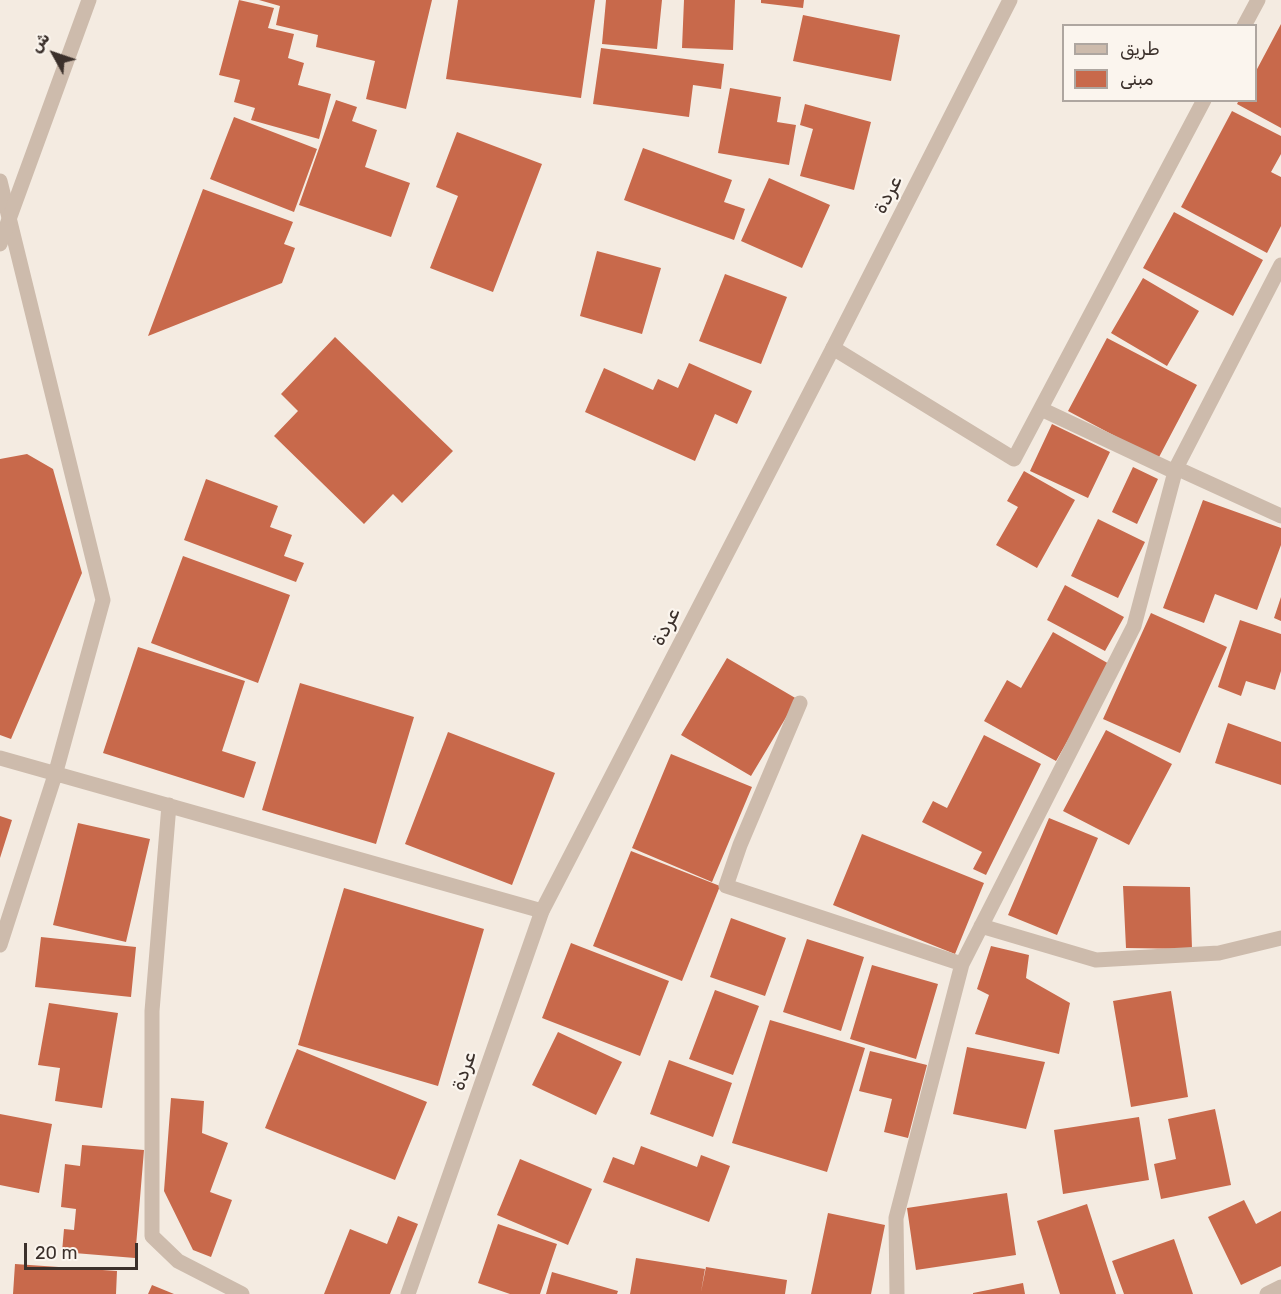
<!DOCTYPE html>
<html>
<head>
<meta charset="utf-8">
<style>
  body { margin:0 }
  #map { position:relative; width:1281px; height:1294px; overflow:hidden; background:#f4ebe1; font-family:Rubik,"Noto Naskh Arabic",sans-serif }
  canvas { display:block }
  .legend { position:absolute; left:1062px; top:24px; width:195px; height:78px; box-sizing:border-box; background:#fbf5ee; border:2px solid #aea6a0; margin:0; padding:8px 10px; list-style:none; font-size:18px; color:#3b302b }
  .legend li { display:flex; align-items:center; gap:12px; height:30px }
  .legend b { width:30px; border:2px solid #aea6a0 }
  .north { position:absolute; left:24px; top:24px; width:60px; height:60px; -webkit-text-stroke:4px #fbf5ee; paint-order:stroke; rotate:310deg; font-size:16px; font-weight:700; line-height:24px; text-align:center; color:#3b302b }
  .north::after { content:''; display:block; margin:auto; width:21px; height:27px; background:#3b302b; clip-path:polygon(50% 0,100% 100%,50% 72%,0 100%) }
  .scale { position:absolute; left:24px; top:1243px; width:114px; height:27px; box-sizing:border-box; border:3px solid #3b302b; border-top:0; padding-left:8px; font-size:18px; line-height:21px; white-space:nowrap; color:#3b302b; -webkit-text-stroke:4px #fbf5ee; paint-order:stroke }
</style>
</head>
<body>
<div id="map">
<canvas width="1281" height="1294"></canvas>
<ul class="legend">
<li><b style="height:8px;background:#cdbbac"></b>طريق</li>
<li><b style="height:16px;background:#c8694b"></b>مبنى</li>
</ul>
<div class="north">ش</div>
<div class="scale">20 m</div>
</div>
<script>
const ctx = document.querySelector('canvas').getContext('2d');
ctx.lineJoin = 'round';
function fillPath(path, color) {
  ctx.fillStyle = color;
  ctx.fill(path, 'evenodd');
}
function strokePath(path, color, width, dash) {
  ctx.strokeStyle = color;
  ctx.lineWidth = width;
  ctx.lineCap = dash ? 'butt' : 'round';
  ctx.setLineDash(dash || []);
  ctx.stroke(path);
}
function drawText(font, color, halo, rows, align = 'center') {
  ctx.font = font + ' Rubik,"Noto Naskh Arabic",sans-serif';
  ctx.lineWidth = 4.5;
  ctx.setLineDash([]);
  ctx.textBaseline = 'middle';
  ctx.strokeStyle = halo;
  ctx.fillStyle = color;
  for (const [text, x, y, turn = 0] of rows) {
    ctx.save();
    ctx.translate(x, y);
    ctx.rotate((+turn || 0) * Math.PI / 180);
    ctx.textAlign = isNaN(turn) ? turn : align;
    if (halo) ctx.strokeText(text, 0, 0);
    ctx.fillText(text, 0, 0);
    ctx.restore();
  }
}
fillPath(new Path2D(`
  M 239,0 L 274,8 L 268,28 L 294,34 L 288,58 L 304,63 L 298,85 L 331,94 L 319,139 L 251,120 L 255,108 L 234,102 L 240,80 L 219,75 Z
  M 259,0 L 432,0 L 406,109 L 366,99 L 375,61 L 316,47 L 318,35 L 276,25 L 280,6 Z
  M 458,0 L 595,0 L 581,98 L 446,79 Z
  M 606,0 L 662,0 L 657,49 L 602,44 Z
  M 684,0 L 735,0 L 733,50 L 682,48 Z
  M 761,0 L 804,0 L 803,8 L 761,3 Z
  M 803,15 L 900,35 L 891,81 L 793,61 Z
  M 1281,24 L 1281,128 L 1237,104 L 1239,100 L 1256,100 L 1256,71 Z
  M 601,48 L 724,64 L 721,89 L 693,85 L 689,117 L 593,104 Z
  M 730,88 L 781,97 L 777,122 L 796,125 L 789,165 L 718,153 Z
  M 336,100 L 357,107 L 352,121 L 377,130 L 365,167 L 410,183 L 391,237 L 299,205 Z
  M 805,104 L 871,122 L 854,190 L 800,176 L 813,129 L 800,125 Z
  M 1232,111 L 1281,136 L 1281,154 L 1271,172 L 1281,177 L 1281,226 L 1267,253 L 1181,207 Z
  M 234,117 L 317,149 L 294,212 L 210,179 Z
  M 457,132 L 542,164 L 493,292 L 430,268 L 458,196 L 436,187 Z
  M 643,148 L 732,180 L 724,202 L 745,209 L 734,240 L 624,200 Z
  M 769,178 L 830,205 L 802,268 L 741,241 Z
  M 203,189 L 293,222 L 284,244 L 295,248 L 282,283 L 148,336 Z
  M 1174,212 L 1263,260 L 1233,316 L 1143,268 Z
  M 597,251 L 661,268 L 642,334 L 580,316 Z
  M 725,274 L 787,297 L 761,364 L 699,341 Z
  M 1143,278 L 1199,311 L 1167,366 L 1111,333 Z
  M 335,337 L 453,451 L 402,503 L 393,494 L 364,524 L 274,436 L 298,411 L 281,394 Z
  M 1107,338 L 1197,385 L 1158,459 L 1068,411 Z
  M 689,363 L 752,391 L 737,424 L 715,414 L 695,461 L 585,412 L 604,368 L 653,390 L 658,379 L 678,388 Z
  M 1052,424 L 1110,452 L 1088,498 L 1030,471 Z
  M 27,454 L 53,469 L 82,573 L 11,739 L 0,735 L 0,459 Z
  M 1133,467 L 1158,479 L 1137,524 L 1112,512 Z
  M 1024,471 L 1075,500 L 1037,568 L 996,545 L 1018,507 L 1007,501 Z
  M 206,479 L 278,506 L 270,527 L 292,535 L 284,556 L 304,563 L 296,582 L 184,540 Z
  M 1203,500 L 1281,528 L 1281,545 L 1257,610 L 1215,594 L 1204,623 L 1163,608 Z
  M 1098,519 L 1145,542 L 1118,598 L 1071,576 Z
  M 183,556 L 290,595 L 258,683 L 151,643 Z
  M 1065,585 L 1124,617 L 1105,651 L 1047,620 Z
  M 1281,597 L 1281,621 L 1274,618 Z
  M 1151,613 L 1227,647 L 1180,753 L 1103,719 Z
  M 1240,620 L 1281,634 L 1281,671 L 1275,690 L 1246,681 L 1241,696 L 1218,687 Z
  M 1053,632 L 1111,665 L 1056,761 L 984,721 L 1007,680 L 1021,688 Z
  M 138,647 L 245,681 L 222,751 L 256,762 L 244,798 L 103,753 Z
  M 727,658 L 797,699 L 751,776 L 681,735 Z
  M 300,683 L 414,717 L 376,844 L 262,810 Z
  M 1228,723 L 1281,742 L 1281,785 L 1215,763 Z
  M 1106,730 L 1172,764 L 1129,845 L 1063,811 Z
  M 448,732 L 555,773 L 512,885 L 405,844 Z
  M 984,735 L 1041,764 L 986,875 L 973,869 L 982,852 L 922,822 L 933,801 L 947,808 Z
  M 671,754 L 752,787 L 712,882 L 632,848 Z
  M 0,816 L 12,820 L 0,858 Z
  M 1049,818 L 1098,838 L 1057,935 L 1008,915 Z
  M 78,823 L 150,839 L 126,942 L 53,925 Z
  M 862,834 L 984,883 L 955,954 L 833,905 Z
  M 631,851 L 720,886 L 682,981 L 593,946 Z
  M 1123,886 L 1190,887 L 1192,949 L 1126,948 Z
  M 344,888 L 484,929 L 438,1086 L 298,1045 Z
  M 731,918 L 786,938 L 765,996 L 710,977 Z
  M 41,937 L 136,947 L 131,997 L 35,987 Z
  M 807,939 L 864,957 L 841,1031 L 783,1012 Z
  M 571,943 L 669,981 L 640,1056 L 542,1018 Z
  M 991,946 L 1029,955 L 1026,978 L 1070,1003 L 1059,1054 L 975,1034 L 989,995 L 977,989 Z
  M 872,965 L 938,984 L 916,1059 L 850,1039 Z
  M 715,990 L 759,1006 L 733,1075 L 689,1059 Z
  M 1171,991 L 1188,1097 L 1131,1107 L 1113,1001 Z
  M 49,1003 L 118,1013 L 102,1108 L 55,1101 L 60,1068 L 38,1065 Z
  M 770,1020 L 865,1048 L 827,1172 L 732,1143 Z
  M 558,1032 L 622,1062 L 596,1115 L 532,1085 Z
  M 967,1047 L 1045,1062 L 1026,1129 L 953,1114 Z
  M 297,1049 L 427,1102 L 395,1180 L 265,1128 Z
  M 870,1051 L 927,1065 L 908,1138 L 884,1132 L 892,1099 L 859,1091 Z
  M 669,1060 L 732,1083 L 713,1137 L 650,1114 Z
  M 171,1098 L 204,1101 L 202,1133 L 228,1143 L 210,1192 L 232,1200 L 211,1257 L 193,1250 L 164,1191 Z
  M 1215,1109 L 1231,1185 L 1161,1199 L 1154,1164 L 1176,1159 L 1168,1119 Z
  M 0,1114 L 52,1124 L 39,1193 L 0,1185 Z
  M 1139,1117 L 1149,1180 L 1063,1194 L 1054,1130 Z
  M 82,1145 L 144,1150 L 135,1258 L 62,1252 L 64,1229 L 74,1230 L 76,1209 L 61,1207 L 65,1164 L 80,1166 Z
  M 641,1146 L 697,1167 L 701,1155 L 730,1166 L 709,1222 L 603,1182 L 613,1157 L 634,1165 Z
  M 520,1159 L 592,1189 L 568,1245 L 497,1215 Z
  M 1007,1193 L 1016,1255 L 916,1270 L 907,1208 Z
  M 1244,1200 L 1256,1224 L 1281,1211 L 1281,1266 L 1241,1285 L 1208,1217 Z
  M 1087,1204 L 1116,1294 L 1060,1294 L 1037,1221 Z
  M 828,1213 L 885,1225 L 871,1294 L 811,1294 Z
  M 398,1216 L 418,1224 L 390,1294 L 324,1294 L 350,1229 L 387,1244 Z
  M 498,1224 L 557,1244 L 540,1294 L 510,1294 L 478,1283 Z
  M 1174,1239 L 1193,1294 L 1124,1294 L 1112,1261 Z
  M 636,1258 L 705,1269 L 701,1292 L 706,1267 L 787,1280 L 785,1294 L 630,1294 Z
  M 15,1264 L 117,1271 L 116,1294 L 13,1294 Z
  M 552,1272 L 618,1291 L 617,1294 L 546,1294 Z
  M 1023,1283 L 1025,1294 L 973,1294 L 973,1293 Z
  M 152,1285 L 174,1294 L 148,1294 Z`), '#c8694b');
strokePath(new Path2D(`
  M 1244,26 L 1258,0
  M 0,181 L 103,600 L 55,775 L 0,945
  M 833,348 L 1014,459 L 1204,100
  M 1041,409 L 1175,472
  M 1176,468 L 1281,516
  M 800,703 L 740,845 L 726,886 L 962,964
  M 0,758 L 542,911
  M 169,805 L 152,1011 L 152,1236 L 178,1261 L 242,1294
  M 981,926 L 1096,960 L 1219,953 L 1281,938
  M 897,1294 L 896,1218 L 962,964 L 1134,626 L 1176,468 L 1281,265`), '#cdbbac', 15);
strokePath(new Path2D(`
  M 0,244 L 89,0
  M 408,1294 L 542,911 L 833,348 L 1010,0
  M 1267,1294 L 1281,1287`), '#cdbbac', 15);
drawText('20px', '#3b302b', '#fbf5ee', [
  ["عردة",888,195,-63],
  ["عردة",666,627,-63],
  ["عردة",464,1071,-71]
]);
</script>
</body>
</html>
